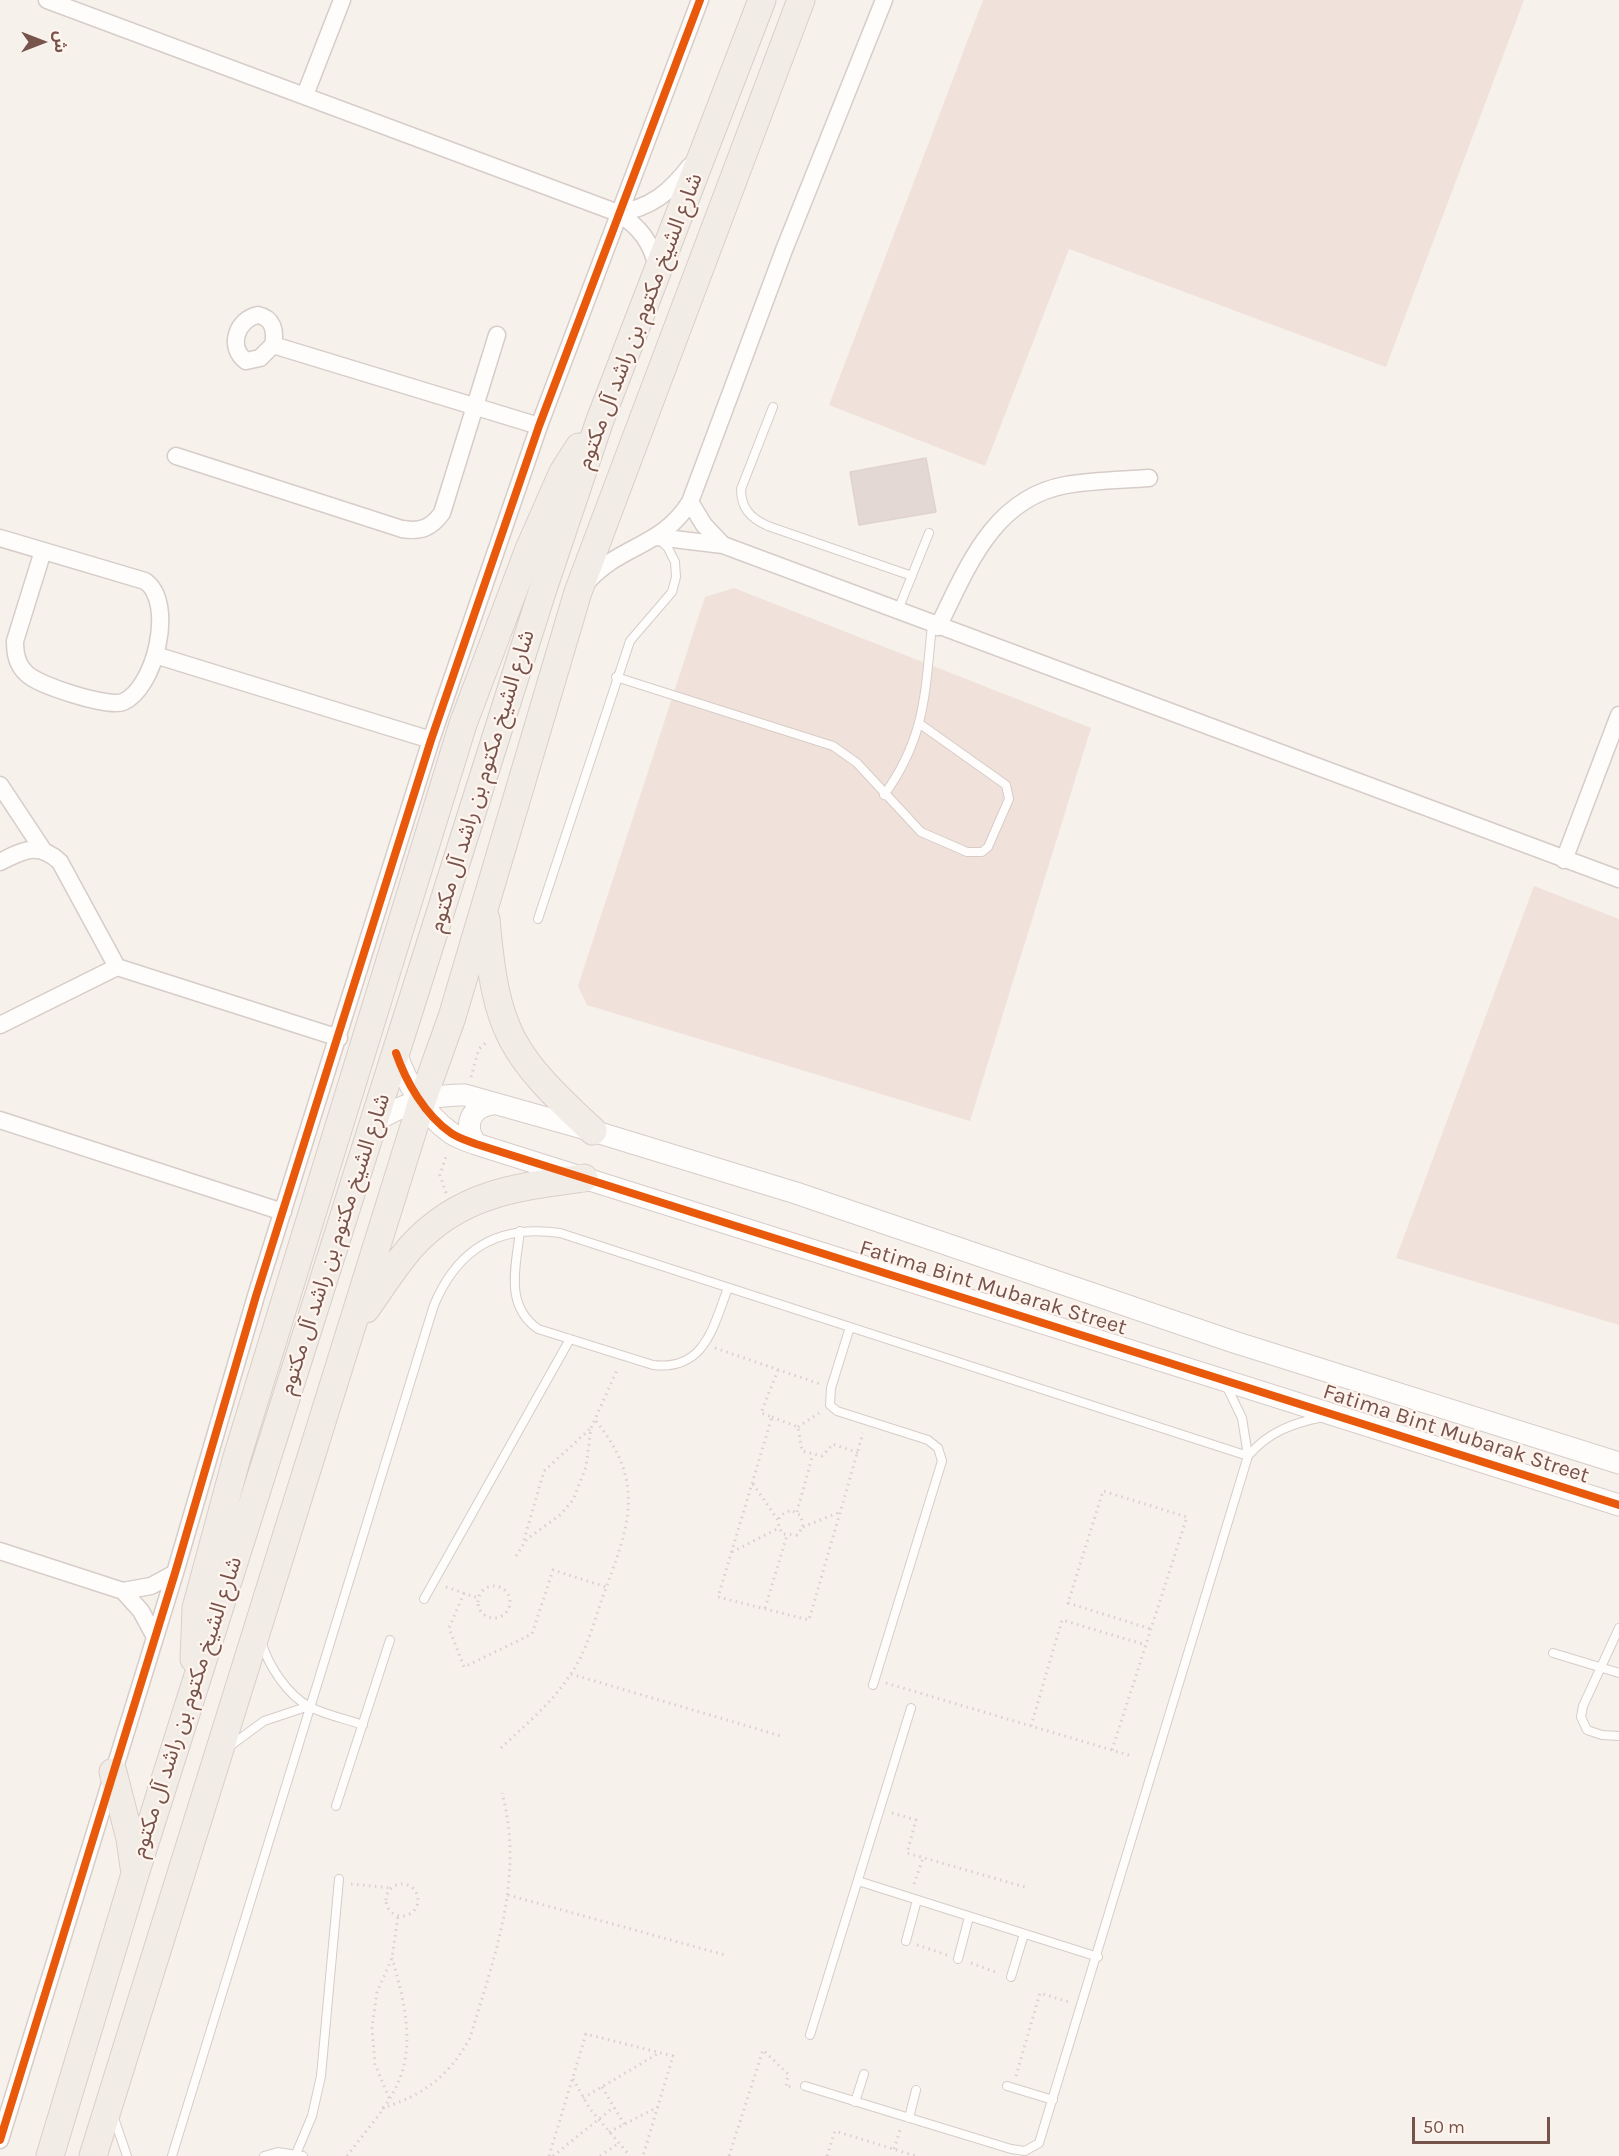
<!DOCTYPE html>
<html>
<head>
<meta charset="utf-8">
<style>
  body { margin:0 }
  #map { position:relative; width:1619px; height:2156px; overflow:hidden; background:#f7f1ec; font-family:Karla,"Noto Sans Arabic",sans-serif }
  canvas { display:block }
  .north { position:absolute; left:12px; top:12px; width:60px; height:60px; -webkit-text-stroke:4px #fff5ee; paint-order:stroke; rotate:90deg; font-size:16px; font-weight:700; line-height:24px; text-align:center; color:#76534b }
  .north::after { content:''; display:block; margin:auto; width:21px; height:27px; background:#76534b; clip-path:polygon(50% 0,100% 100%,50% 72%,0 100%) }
  .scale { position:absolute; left:1412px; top:2117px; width:138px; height:27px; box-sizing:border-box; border:3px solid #76534b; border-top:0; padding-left:8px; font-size:18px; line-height:21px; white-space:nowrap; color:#76534b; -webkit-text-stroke:4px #fff5ee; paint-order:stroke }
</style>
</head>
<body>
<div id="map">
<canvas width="1619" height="2156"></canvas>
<div class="north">ش</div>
<div class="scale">50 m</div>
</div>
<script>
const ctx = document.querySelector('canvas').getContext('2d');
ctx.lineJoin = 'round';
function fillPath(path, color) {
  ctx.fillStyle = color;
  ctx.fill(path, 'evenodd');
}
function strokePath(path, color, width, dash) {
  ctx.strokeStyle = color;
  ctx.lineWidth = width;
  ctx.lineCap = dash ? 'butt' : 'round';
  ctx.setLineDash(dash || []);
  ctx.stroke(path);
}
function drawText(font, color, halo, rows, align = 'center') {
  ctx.font = font + ' Karla,"Noto Sans Arabic",sans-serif';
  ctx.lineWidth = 4.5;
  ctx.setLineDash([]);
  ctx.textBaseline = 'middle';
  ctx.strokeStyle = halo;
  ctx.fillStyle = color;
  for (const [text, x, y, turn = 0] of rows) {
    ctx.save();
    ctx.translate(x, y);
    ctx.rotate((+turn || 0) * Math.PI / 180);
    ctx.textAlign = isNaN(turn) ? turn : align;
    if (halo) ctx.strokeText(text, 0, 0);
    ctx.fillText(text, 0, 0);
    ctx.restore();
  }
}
fillPath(new Path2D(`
  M 983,0 L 1524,0 L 1386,367 L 1069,249 L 985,466 L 829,405 Z
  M 734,588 L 1091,728 L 970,1121 L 587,1005 L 578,986 L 705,597 Z
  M 1534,886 L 1619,919 L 1619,1325 L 1396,1258 Z`), '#f0e2da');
const building = new Path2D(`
  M 926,458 L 936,512 L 859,525 L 850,472 Z`);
fillPath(building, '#e4d8d4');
strokePath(building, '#e0d3ce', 1.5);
const service = new Path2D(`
  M 773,407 L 741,489 C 741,508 750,518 768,526 L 912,576
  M 898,610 L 929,533
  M 616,677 L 833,746 L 857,763 L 921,832 L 967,852 L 982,852 L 988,847 L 1009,799 L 1006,785 L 920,724
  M 884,795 C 926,737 925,692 932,625
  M 538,919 L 630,641 L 672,592 L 676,577 L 675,562 L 668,548 L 660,540
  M 520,1231 C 516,1266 504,1305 538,1329 L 653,1365 C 705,1371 713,1327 728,1288
  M 850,1327 L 831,1388 L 830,1405 L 837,1411 L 928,1440 L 938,1448 L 942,1461 L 873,1685
  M 1248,1456 C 1268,1432 1293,1423 1323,1417
  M 424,1599 L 570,1339
  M 1619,1628 L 1583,1706 L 1581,1717 L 1587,1730 L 1602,1735 L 1619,1736
  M 261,1641 C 268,1665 287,1695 310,1707 C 326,1715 346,1719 363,1725
  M 1553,1653 L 1619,1673
  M 230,1746 L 264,1721 L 309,1706
  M 336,1806 L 390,1640
  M 858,1881 L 1098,1957
  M 906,1941 L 917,1900
  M 958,1959 L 969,1917
  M 1011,1977 L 1024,1934
  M 810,2035 L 911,1708
  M 805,2086 L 1011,2149 L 1025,2151 L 1039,2143 L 1248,1456 L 1242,1418 L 1227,1387
  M 1007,2086 L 1053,2100
  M 855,2102 L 864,2074
  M 114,2118 L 127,2156
  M 909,2118 L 916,2090
  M 296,2154 L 312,2116 L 321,2076 L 339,1879
  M 172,2156 L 434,1305 C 458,1248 499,1224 560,1233 L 1248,1456
  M 264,2156 L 278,2152 L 303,2156`);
const minor = new Path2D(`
  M 47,0 L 618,213 C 640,227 652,243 657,268
  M 305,95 L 342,0
  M 618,213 C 651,208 670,192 690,166
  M 258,315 C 273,318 276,331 273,345 L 260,358 L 246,361 C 227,347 237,319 258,315 Z
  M 273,345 L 539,426
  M 176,456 L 402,529 C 421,532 431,528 442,513 L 497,335
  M 690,502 L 704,525 L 723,545
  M 657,537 L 723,545 L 1619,879
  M 0,538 L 145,581 C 176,602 155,689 123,702 C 108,708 38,685 27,674 C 17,665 15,654 15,641 L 43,551
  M 587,582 C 621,544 661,548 690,502 L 784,250 L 884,0
  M 938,627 C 967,568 993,498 1066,485 C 1093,480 1122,480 1149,478
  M 155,655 L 431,740
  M 0,785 L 43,850
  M 1564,860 L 1619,715
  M 0,862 C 23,850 39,842 60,862 L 117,967 L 0,1025
  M 117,967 L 339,1038
  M 0,1120 L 283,1212
  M 0,1551 L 123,1591 L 151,1586 L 175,1573
  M 123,1591 L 141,1611 L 155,1637
  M 0,2140 L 175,1573 L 256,1296 L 431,740 L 539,426 L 700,0`);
const tertiary = new Path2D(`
  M 396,1053 C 406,1082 425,1115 451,1133 C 458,1138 468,1141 476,1144 L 1619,1505
  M 374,1122 C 401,1105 432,1094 465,1095 L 593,1131 L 796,1193 L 1234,1342 L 1619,1463
  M 476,1144 C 463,1126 470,1107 492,1104`);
const primary = new Path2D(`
  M 486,919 C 496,1033 510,1054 593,1131
  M 366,1309 C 381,1288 395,1265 412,1246 C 460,1193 517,1187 584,1178
  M 194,1659 L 196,1608 L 237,1457 L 463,724 L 529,549 L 563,472 L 579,447
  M 113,1772 L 130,1839 L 134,1867
  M 50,2156 L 135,1874 L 542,592 L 600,420 L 762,0
  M 93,2156 L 422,1101 L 452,1017 L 578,592 L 801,0`);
strokePath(service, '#d6ccc8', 10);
strokePath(minor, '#d6ccc8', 19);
strokePath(tertiary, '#d6ccc8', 23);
strokePath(primary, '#d8ceca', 29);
strokePath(new Path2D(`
  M 471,1077 L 479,1049 L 488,1041
  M 446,1193 L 440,1175 L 447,1153
  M 715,1348 L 820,1384
  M 778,1370 L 761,1413 L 772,1417 L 718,1597 L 809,1620 L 863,1433
  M 772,1417 L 798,1427 L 802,1451 L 822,1456 L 833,1444 L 858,1453
  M 798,1427 L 819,1413
  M 753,1484 L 778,1520 L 779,1528 L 783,1534 L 797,1535 L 803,1527 L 801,1516 L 791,1510 L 781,1515 L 778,1520
  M 797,1512 L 813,1454
  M 803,1527 L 840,1512
  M 524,1540 L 544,1471 L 591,1428
  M 732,1552 L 779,1528
  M 516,1556 L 527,1539 L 560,1515 L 573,1500 L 586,1467 L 591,1428 L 618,1368
  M478 1602a16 16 0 1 1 32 0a16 16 0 1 1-32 0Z
  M 446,1587 L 478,1598
  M 464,1593 L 449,1628 L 464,1667 L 532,1634 L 553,1570 L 606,1587
  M 765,1608 L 787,1535
  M 571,1674 L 781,1736
  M 886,1683 L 1132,1756
  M 1031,1726 L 1062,1620 L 1146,1645
  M 501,1748 C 525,1725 552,1703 570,1675 C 586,1653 593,1625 602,1599 C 627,1530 649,1485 595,1420
  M 1112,1750 L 1187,1517 L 1103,1491 L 1068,1603 L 1151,1629
  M 892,1813 L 916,1820 L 907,1853 L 1025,1887
  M 351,1884 L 392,1888
  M 914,1884 L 923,1858
  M386 1900a16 16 0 1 1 32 0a16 16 0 1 1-32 0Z
  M 508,1895 L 725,1955
  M 917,1945 L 947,1955
  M 971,1963 L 998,1973
  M 1016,2076 L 1040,1993 L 1069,2002
  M 573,2079 L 590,2109 L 630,2156
  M 602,2087 L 624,2124
  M 389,2098 L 375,2064 L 372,2028 L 377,1992 L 392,1958 L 398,1916
  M 583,2098 L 659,2053
  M 382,2108 C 423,2096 450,2075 470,2038 C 494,1957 525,1878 502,1793
  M 609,2132 L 658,2107
  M 894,2149 L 901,2127
  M 347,2156 C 363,2134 383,2113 395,2089 C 417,2048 404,2000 392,1958
  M 549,2156 L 586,2034 L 673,2056 L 643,2156
  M 553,2156 L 614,2107
  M 600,2156 L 619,2143
  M 729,2156 L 763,2050 L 788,2074 L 786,2087 L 794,2086
  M 827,2156 L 835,2131 L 916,2156`), '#dad0cf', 3, [1.5, 4.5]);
strokePath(service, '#fefdfc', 8);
strokePath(minor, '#fefdfc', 16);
strokePath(tertiary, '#fefdfc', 21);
strokePath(primary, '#f2ece6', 27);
strokePath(new Path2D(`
  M 396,1053 C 406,1082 425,1115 451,1133 C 458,1138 468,1141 476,1144 L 1619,1505
  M 0,2140 L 175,1573 L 256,1296 L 431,740 L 539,426 L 700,0`), '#e8590c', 8);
drawText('22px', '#76534b', '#fff5ee', [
  ["شارع الشيخ مكتوم بن راشد آل مكتوم",640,321,-69],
  ["شارع الشيخ مكتوم بن راشد آل مكتوم",482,781,-73],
  ["شارع الشيخ مكتوم بن راشد آل مكتوم",335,1244,-72],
  ["Fatima Bint Mubarak Street",993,1288,17],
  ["Fatima Bint Mubarak Street",1456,1434,18],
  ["شارع الشيخ مكتوم بن راشد آل مكتوم",187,1707,-72]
]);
</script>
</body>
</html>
